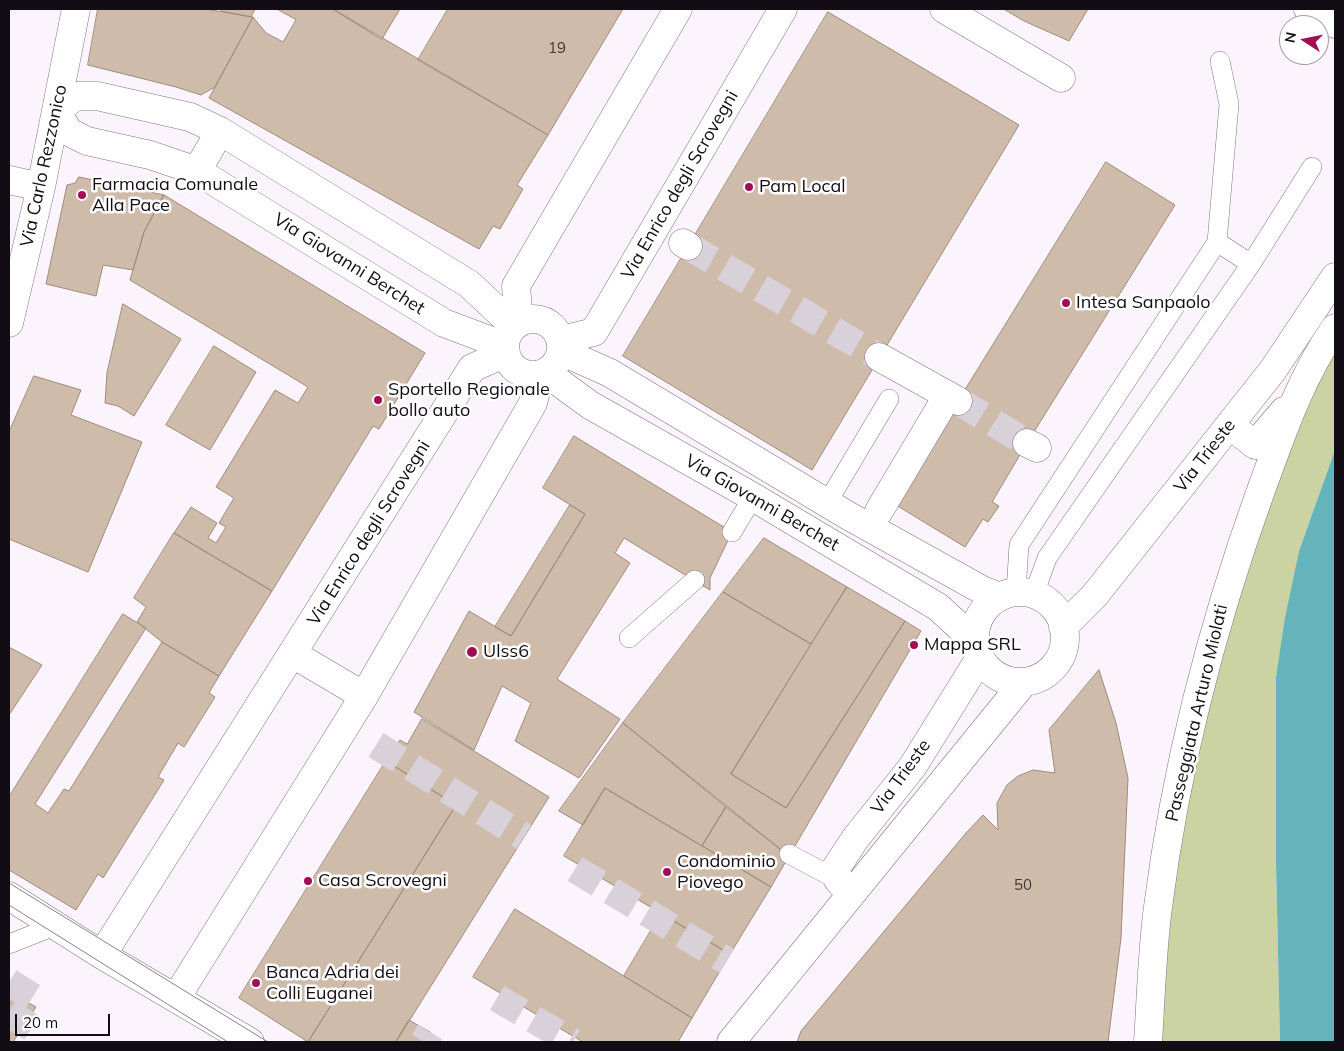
<!DOCTYPE html>
<html>
<head>
<meta charset="utf-8">
<style>
  body { margin:0 }
  #map { position:relative; width:1344px; height:1051px; overflow:hidden; background:#fbf4fc; font-family:Mulish,sans-serif }
  canvas { display:block }
  .frame { position:absolute; inset:0; border:10px solid #120d14; pointer-events:none }
  .north { position:absolute; left:1279px; top:15px; width:50px; height:50px; box-sizing:border-box; background:#fff; border:1px solid #a09ea1; border-radius:50%; rotate:281deg; font-size:14px; font-weight:700; line-height:20px; text-align:center; color:#120d14 }
  .north::after { content:''; display:block; margin:auto; width:18px; height:22px; background:#a00d54; clip-path:polygon(50% 0,100% 100%,50% 72%,0 100%) }
  .scale { position:absolute; left:15px; top:1014px; width:95px; height:22px; box-sizing:border-box; border:2px solid #120d14; border-top:0; padding-left:6px; font-size:15px; line-height:18px; white-space:nowrap; color:#120d14; -webkit-text-stroke:4px #fff; paint-order:stroke }
</style>
</head>
<body>
<div id="map">
<canvas width="1344" height="1051"></canvas>
<div class="frame"></div>
<div class="north">N</div>
<div class="scale">20 m</div>
</div>
<script>
const ctx = document.querySelector('canvas').getContext('2d');
ctx.lineJoin = 'round';
function fillPath(path, color) {
  ctx.fillStyle = color;
  ctx.fill(path, 'evenodd');
}
function strokePath(path, color, width, dash) {
  ctx.strokeStyle = color;
  ctx.lineWidth = width;
  ctx.lineCap = dash ? 'butt' : 'round';
  ctx.setLineDash(dash || []);
  ctx.stroke(path);
}
function drawText(font, color, halo, rows, align = 'center') {
  ctx.font = font + ' Mulish,sans-serif';
  ctx.lineWidth = 5;
  ctx.setLineDash([]);
  ctx.textBaseline = 'middle';
  ctx.strokeStyle = halo;
  ctx.fillStyle = color;
  for (const [text, x, y, turn = 0] of rows) {
    ctx.save();
    ctx.translate(x, y);
    ctx.rotate((+turn || 0) * Math.PI / 180);
    ctx.textAlign = isNaN(turn) ? turn : align;
    if (halo) ctx.strokeText(text, 0, 0);
    ctx.fillText(text, 0, 0);
    ctx.restore();
  }
}
fillPath(new Path2D(`
  M 1335,340 L 1335,450 L 1299,551 L 1276,677 L 1276,864 L 1280,1042 L 1159,1042 L 1177,849 L 1214,679 L 1267,504 Z`), '#ccd3a3');
fillPath(new Path2D(`
  M 1335,450 L 1335,1042 L 1280,1042 L 1276,864 L 1276,677 L 1285,618 L 1299,551 Z`), '#65b4bc');
const building = new Path2D(`
  M 98,9 L 205,9 L 253,17 L 215,87 L 201,95 L 176,87 L 88,65 Z
  M 223,9 L 255,9 L 251,17 L 221,11 Z
  M 277,9 L 333,9 L 548,135 L 517,185 L 523,189 L 500,229 L 493,226 L 479,249 L 209,98 L 253,17 L 266,33 L 283,42 L 296,20 Z
  M 333,9 L 400,9 L 382,39 Z
  M 448,9 L 623,9 L 548,135 L 418,60 Z
  M 1004,9 L 1088,9 L 1069,41 L 1024,21 Z
  M 828,12 L 1019,125 L 812,470 L 623,356 Z
  M 1106,162 L 1175,205 L 1027,443 L 992,502 L 999,506 L 988,522 L 983,519 L 965,547 L 896,505 L 958,401 Z
  M 79,177 L 164,195 L 144,232 L 133,270 L 103,265 L 96,296 L 46,284 L 67,185 L 75,183 Z
  M 164,195 L 425,353 L 379,429 L 373,426 L 272,591 L 174,533 L 191,507 L 217,523 L 208,538 L 216,543 L 226,527 L 219,523 L 234,498 L 216,487 L 275,390 L 298,403 L 308,387 L 130,280 L 144,232 Z
  M 123,304 L 181,339 L 134,416 L 118,406 L 105,403 L 107,373 Z
  M 214,346 L 256,372 L 210,450 L 166,425 Z
  M 34,376 L 81,390 L 71,415 L 142,442 L 88,572 L 9,539 L 9,432 Z
  M 574,436 L 732,532 L 710,578 L 710,590 L 624,538 L 615,553 L 630,563 L 557,679 L 620,719 L 579,778 L 515,741 L 531,703 L 502,686 L 474,750 L 414,712 L 469,611 L 511,636 L 585,514 L 543,488 Z
  M 570,505 L 585,514 L 511,636 L 495,627 Z
  M 174,533 L 272,591 L 219,676 L 162,642 L 137,622 L 146,607 L 134,598 Z
  M 764,538 L 847,587 L 811,644 L 723,592 Z
  M 847,587 L 905,621 L 786,808 L 731,774 Z
  M 723,592 L 811,644 L 731,774 L 786,808 L 905,621 L 921,631 L 789,856 L 623,723 Z
  M 123,614 L 146,628 L 35,804 L 48,813 L 64,789 L 69,791 L 162,642 L 219,676 L 209,693 L 215,697 L 184,747 L 178,743 L 158,777 L 164,780 L 103,878 L 98,874 L 76,910 L 9,870 L 9,797 Z
  M 9,647 L 42,665 L 9,715 Z
  M 1099,670 L 1116,723 L 1128,778 L 1121,938 L 1108,1042 L 797,1042 L 801,1031 L 966,833 L 983,815 L 998,830 L 997,803 L 1007,785 L 1018,776 L 1033,770 L 1055,773 L 1049,730 Z
  M 422,719 L 549,797 L 396,1042 L 308,1042 L 456,805 L 386,761 L 400,740 L 407,744 Z
  M 623,723 L 726,807 L 702,846 L 605,788 L 583,825 L 559,811 Z
  M 386,761 L 456,805 L 308,1042 L 239,998 Z
  M 605,788 L 771,887 L 730,954 L 564,856 Z
  M 726,807 L 789,856 L 771,887 L 702,846 Z
  M 515,909 L 692,1018 L 678,1042 L 583,1042 L 473,977 Z
  M 661,914 L 730,954 L 692,1018 L 624,976 Z
  M 9,992 L 36,1007 L 13,1042 L 9,1042 Z
  M 409,1020 L 430,1032 L 432,1042 L 396,1042 Z`);
fillPath(building, '#cebba9');
strokePath(building, '#9e8b7a', 1);
strokePath(new Path2D(`
  M 688,246 L 879,357
  M 958,401 L 1027,443
  M 376,745 L 524,837
  M 575,869 L 727,961
  M 9,982 L 34,998 L 9,1038
  M 497,998 L 573,1042
  M 424,1042 L 430,1032`), '#d8d1d9', 28, [28, 14]);
const service = new Path2D(`
  M 1217,242 L 1229,104 L 1220,61
  M 827,503 L 889,399
  M 732,532 L 753,497
  M 1016,592 L 1019,545 L 1217,242 L 1251,264
  M 1034,594 L 1047,558 L 1251,264 L 1312,167
  M 629,638 L 695,580
  M 789,854 L 838,880
  M 9,944 L 57,925`);
const pedestrian = new Path2D(`
  M 683,243 L 688,246
  M 879,357 L 958,401
  M 1230,425 L 1255,445 L 1284,411
  M 1027,443 L 1037,448
  M 879,511 L 948,395
  M 1148,1042 C 1151,997 1152,951 1158,907 C 1176,766 1212,626 1260,493 C 1281,436 1300,378 1335,328`);
const minor = new Path2D(`
  M 944,9 L 1061,78
  M 1308,9 L 1335,24
  M 56,111 L 76,96 L 97,96 L 190,117 L 220,131 L 469,284 L 514,326
  M 56,111 L 69,132 L 87,141 L 150,155 L 197,171 L 444,323 L 505,346
  M 197,171 L 220,131
  M 9,180 L 41,187
  M505 347a28 28 0 1 1 56 0a28 28 0 1 1-56 0Z
  M 9,323 L 41,187 L 76,9
  M 519,323 L 516,286 L 678,9
  M 561,340 L 594,332 L 783,9
  M 561,351 L 610,373 L 847,515 L 982,590 L 1000,597
  M 545,372 L 590,405 L 753,497 L 938,607 L 975,641
  M975 637a45 45 0 1 1 90 0a45 45 0 1 1-90 0Z
  M 1063,627 L 1095,595 L 1273,370 L 1335,277
  M 293,654 L 364,696
  M 851,894 L 838,880 L 836,868 L 855,839 L 913,766 L 980,658
  M 102,955 L 472,368 L 506,353
  M 176,998 L 364,696 L 533,403 L 540,374
  M 731,1042 L 1024,682`);
const tertiary = new Path2D(`
  M 9,896 L 102,955 L 250,1042`);
strokePath(service, '#807184', 20);
strokePath(pedestrian, '#807184', 29);
strokePath(minor, '#807184', 29);
strokePath(tertiary, '#807184', 29);
strokePath(service, '#fff', 19);
strokePath(pedestrian, '#fff', 28);
strokePath(minor, '#fff', 28);
strokePath(tertiary, '#fff', 28);
strokePath(new Path2D(`
  M 9,883 L 268,1042
  M 9,905 L 228,1042`), '#878188', 1);
for (const [x, y, r, color] of [
  [749,187,5,"#a00d54"],
  [82,195,5,"#a00d54"],
  [1066,303,5,"#a00d54"],
  [378,400,5,"#a00d54"],
  [914,645,5,"#a00d54"],
  [472,652,6,"#a00d54"],
  [667,872,5,"#a00d54"],
  [308,881,5,"#a00d54"],
  [256,983,5,"#a00d54"]
]) {
  const dot = new Path2D();
  dot.arc(x, y, r, 0, 2 * Math.PI);
  ctx.fillStyle = color;
  ctx.fill(dot);
  strokePath(dot, '#fff', 2);
}
drawText('15px', '#413839', null, [
  ["19",557,48],
  ["50",1023,885]
]);
drawText('18px', '#120d14', '#fff', [
  ["Via Carlo Rezzonico",44,166,-78],
  ["Via Enrico degli Scrovegni",680,185,-60],
  ["Via Giovanni Berchet",349,264,32],
  ["Via Trieste",1205,456,-52],
  ["Via Giovanni Berchet",762,503,30],
  ["Via Enrico degli Scrovegni",369,533,-58],
  ["Passeggiata Arturo Miolati",1197,713,-77],
  ["Via Trieste",901,777,-54]
]);
drawText('18px', '#120d14', '#fff', [
  ["Farmacia Comunale",92,185],
  ["Alla Pace",92,206],
  ["Pam Local",759,187],
  ["Intesa Sanpaolo",1076,303],
  ["Sportello Regionale",388,390],
  ["bollo auto",388,411],
  ["Mappa SRL",924,645],
  ["Ulss6",483,652],
  ["Condominio",677,862],
  ["Piovego",677,883],
  ["Casa Scrovegni",318,881],
  ["Banca Adria dei",266,973],
  ["Colli Euganei",266,994]
], 'left');
</script>
</body>
</html>
